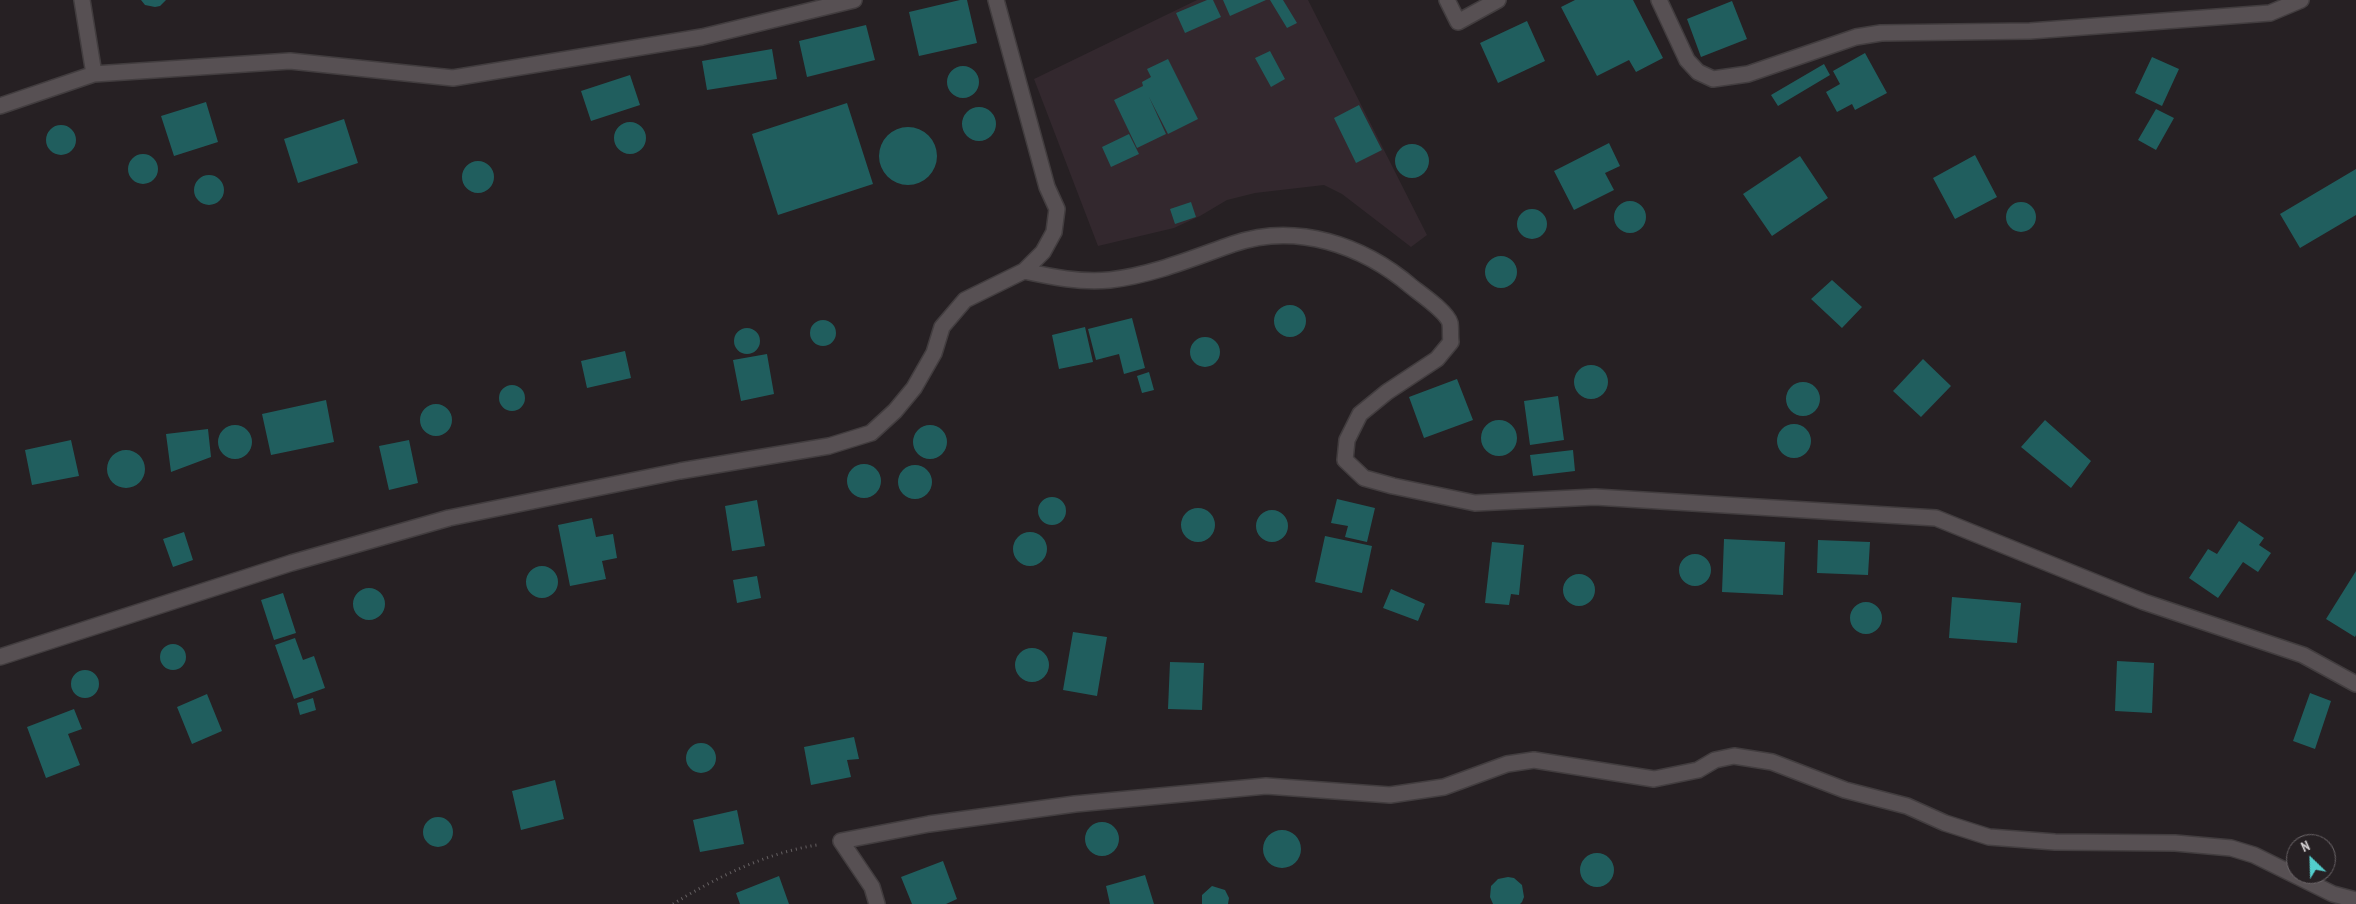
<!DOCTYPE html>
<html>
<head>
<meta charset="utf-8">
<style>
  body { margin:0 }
  #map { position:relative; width:2356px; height:904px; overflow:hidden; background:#262023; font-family:"PT Sans Narrow",sans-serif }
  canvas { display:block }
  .north { position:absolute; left:2286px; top:834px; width:50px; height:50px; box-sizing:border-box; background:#262023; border:1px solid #6c6669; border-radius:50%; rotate:336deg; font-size:14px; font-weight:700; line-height:20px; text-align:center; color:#d4d0d2 }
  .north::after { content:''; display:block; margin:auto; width:18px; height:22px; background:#52cdcc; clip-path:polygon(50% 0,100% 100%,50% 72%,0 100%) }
</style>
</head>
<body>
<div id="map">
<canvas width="2356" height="904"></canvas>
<div class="north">N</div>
</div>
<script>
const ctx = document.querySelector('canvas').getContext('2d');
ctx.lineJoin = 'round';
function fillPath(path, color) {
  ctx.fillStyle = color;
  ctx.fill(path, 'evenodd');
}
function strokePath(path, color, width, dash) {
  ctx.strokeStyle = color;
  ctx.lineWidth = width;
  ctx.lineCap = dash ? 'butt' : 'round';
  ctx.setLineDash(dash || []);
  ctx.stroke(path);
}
fillPath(new Path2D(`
  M 1197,0 L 1308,0 L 1427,235 L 1411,247 L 1342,194 L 1324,185 L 1255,193 L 1227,200 L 1200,216 L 1174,228 L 1098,246 L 1034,79 Z`), '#33282e');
fillPath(new Path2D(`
  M 141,0 L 166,0 L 160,6 L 155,7 L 145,5 Z
  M 960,0 L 967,0 L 977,43 L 919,56 L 909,12 Z
  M 1207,0 L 1213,0 L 1221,17 L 1185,33 L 1176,13 Z
  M 1223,0 L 1266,0 L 1230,16 Z
  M 1270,0 L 1283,0 L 1297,23 L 1287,28 Z
  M 1575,0 L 1633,0 L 1663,58 L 1636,72 L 1629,60 L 1597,76 L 1561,7 Z
  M 1732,1 L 1747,39 L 1701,57 L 1687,19 Z
  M 1527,21 L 1545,61 L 1498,83 L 1480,43 Z
  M 866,25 L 875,60 L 807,77 L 799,41 Z
  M 772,49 L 777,79 L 707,90 L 702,61 Z
  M 1270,51 L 1285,79 L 1271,87 L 1255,58 Z
  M 1865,53 L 1887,93 L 1855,110 L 1852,104 L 1837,112 L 1826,92 L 1840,84 L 1833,71 Z
  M 2152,57 L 2179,69 L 2162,106 L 2135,93 Z
  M 1168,59 L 1198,119 L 1168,134 L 1149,97 L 1166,134 L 1137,148 L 1114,100 L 1143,86 L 1142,82 L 1151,77 L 1147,69 Z
  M 1824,64 L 1830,75 L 1778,106 L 1771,95 Z
  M947 82a16 16 0 1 1 32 0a16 16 0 1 1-32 0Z
  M 630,75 L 640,105 L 591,121 L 581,91 Z
  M 206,102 L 218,142 L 174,156 L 161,116 Z
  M 847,103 L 873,184 L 778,215 L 752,134 Z
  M 1359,105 L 1382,150 L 1356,163 L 1334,118 Z
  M962 124a17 17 0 1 1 34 0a17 17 0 1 1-34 0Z
  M 2156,109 L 2174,118 L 2156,150 L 2138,140 Z
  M 344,119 L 358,163 L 298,183 L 284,139 Z
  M614 138a16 16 0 1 1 32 0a16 16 0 1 1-32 0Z
  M46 140a15 15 0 1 1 30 0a15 15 0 1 1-30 0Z
  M879 156a29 29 0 1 1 58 0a29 29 0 1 1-58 0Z
  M 1129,134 L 1139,154 L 1111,167 L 1102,147 Z
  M 1609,143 L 1620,166 L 1605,173 L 1614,190 L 1574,210 L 1554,171 Z
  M1395 161a17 17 0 1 1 34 0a17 17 0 1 1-34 0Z
  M128 169a15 15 0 1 1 30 0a15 15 0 1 1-30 0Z
  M 1975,155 L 1997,197 L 1955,219 L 1933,178 Z
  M 1800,156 L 1828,198 L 1772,236 L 1743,194 Z
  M462 177a16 16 0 1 1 32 0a16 16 0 1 1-32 0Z
  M 2356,169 L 2356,215 L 2300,248 L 2280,214 Z
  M194 190a15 15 0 1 1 30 0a15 15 0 1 1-30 0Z
  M1614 217a16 16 0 1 1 32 0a16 16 0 1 1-32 0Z
  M 1191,202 L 1196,217 L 1175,224 L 1170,209 Z
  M2006 217a15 15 0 1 1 30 0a15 15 0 1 1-30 0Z
  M1517 224a15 15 0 1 1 30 0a15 15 0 1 1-30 0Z
  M1485 272a16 16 0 1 1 32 0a16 16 0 1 1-32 0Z
  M 1832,280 L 1862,307 L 1842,328 L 1811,299 Z
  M1274 321a16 16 0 1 1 32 0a16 16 0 1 1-32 0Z
  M 1132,318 L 1145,368 L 1124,374 L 1119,354 L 1096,360 L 1088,329 Z
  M810 333a13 13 0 1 1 26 0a13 13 0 1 1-26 0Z
  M 1085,327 L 1093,362 L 1059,369 L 1052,335 Z
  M734 341a13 13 0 1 1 26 0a13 13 0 1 1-26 0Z
  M1190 352a15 15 0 1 1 30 0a15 15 0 1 1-30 0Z
  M 625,351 L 631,378 L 587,388 L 581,361 Z
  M 767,354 L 774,394 L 741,401 L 733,360 Z
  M 1923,359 L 1951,386 L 1921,417 L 1893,391 Z
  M1574 382a17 17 0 1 1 34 0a17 17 0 1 1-34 0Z
  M 1149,372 L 1154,390 L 1142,393 L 1137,376 Z
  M 1457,379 L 1473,420 L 1424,438 L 1409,397 Z
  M1786 399a17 17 0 1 1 34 0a17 17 0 1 1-34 0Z
  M499 398a13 13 0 1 1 26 0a13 13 0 1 1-26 0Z
  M 1558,396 L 1564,440 L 1530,445 L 1524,401 Z
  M 326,400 L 334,442 L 271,455 L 262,414 Z
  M420 420a16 16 0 1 1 32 0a16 16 0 1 1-32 0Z
  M 2045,420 L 2091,461 L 2071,488 L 2021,447 Z
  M1481 438a18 18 0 1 1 36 0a18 18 0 1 1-36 0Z
  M1777 441a17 17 0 1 1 34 0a17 17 0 1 1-34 0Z
  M913 442a17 17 0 1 1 34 0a17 17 0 1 1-34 0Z
  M218 442a17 17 0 1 1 34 0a17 17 0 1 1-34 0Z
  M 208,429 L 211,457 L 171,472 L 166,434 Z
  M 71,440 L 79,476 L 32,485 L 25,450 Z
  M 409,440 L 418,483 L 389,490 L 379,446 Z
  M 1573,450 L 1575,471 L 1533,476 L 1530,455 Z
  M107 469a19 19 0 1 1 38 0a19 19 0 1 1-38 0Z
  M847 481a17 17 0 1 1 34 0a17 17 0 1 1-34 0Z
  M898 482a17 17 0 1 1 34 0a17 17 0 1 1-34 0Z
  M1038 511a14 14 0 1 1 28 0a14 14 0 1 1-28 0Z
  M 1337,499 L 1375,508 L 1367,542 L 1345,537 L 1348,526 L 1331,523 Z
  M 757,500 L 765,546 L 732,551 L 725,506 Z
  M1181 525a17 17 0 1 1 34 0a17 17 0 1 1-34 0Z
  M1256 526a16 16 0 1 1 32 0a16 16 0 1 1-32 0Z
  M 592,518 L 596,537 L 613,534 L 617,558 L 602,561 L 606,579 L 570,586 L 558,525 Z
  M 2239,521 L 2264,538 L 2259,545 L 2271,553 L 2258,572 L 2243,562 L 2218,598 L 2189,578 L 2208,549 L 2217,554 Z
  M 184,532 L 193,560 L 173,567 L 163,539 Z
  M1013 549a17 17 0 1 1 34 0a17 17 0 1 1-34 0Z
  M 1325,536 L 1372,546 L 1362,593 L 1315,582 Z
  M 1724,539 L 1785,542 L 1783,595 L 1722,592 Z
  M 1818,540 L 1870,542 L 1868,575 L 1817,573 Z
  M 1492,542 L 1524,545 L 1519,595 L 1511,594 L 1509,605 L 1485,603 Z
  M1679 570a16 16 0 1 1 32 0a16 16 0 1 1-32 0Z
  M526 582a16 16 0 1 1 32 0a16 16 0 1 1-32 0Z
  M 2356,571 L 2356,635 L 2355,637 L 2326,619 Z
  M1563 590a16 16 0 1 1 32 0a16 16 0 1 1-32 0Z
  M 757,576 L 761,598 L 737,603 L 733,580 Z
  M353 604a16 16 0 1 1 32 0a16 16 0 1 1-32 0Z
  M 1391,589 L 1425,604 L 1418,621 L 1383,608 Z
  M 283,593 L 296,633 L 274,640 L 261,600 Z
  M 1952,597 L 2021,603 L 2017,643 L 1949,638 Z
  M1850 618a16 16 0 1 1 32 0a16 16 0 1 1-32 0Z
  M 1073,632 L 1107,637 L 1097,696 L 1063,690 Z
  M 295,638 L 303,660 L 314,656 L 325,688 L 294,699 L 275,645 Z
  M160 657a13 13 0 1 1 26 0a13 13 0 1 1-26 0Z
  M1015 665a17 17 0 1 1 34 0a17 17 0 1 1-34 0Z
  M 2117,661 L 2154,663 L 2152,713 L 2115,711 Z
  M 1170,662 L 1204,663 L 1202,710 L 1168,709 Z
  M71 684a14 14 0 1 1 28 0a14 14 0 1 1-28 0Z
  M 2310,693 L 2331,701 L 2315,749 L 2293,741 Z
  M 207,694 L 222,731 L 192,744 L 177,707 Z
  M 313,698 L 316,710 L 300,715 L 297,703 Z
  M 74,709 L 82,729 L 68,734 L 80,765 L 46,778 L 27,727 Z
  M 854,737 L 859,759 L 847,760 L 851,777 L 811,785 L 804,747 Z
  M686 758a15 15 0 1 1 30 0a15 15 0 1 1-30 0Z
  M 555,780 L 564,819 L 521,830 L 512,791 Z
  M 737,810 L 744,844 L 700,852 L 693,820 Z
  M423 832a15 15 0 1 1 30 0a15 15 0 1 1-30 0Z
  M1085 839a17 17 0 1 1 34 0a17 17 0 1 1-34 0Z
  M1263 849a19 19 0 1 1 38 0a19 19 0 1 1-38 0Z
  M1580 870a17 17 0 1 1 34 0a17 17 0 1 1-34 0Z
  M 943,861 L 957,899 L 946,904 L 912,904 L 901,877 Z
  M 1145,875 L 1154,904 L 1110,904 L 1106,886 Z
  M 779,876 L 789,904 L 740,904 L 736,893 Z
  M 1508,877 L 1514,878 L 1522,885 L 1524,897 L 1522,902 L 1520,904 L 1493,904 L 1490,897 L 1491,886 L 1498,879 Z
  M 1212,886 L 1225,890 L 1229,898 L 1228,904 L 1202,904 L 1202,895 Z`), '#205e5e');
const street = new Path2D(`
  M 82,0 L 94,74
  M 1447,0 L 1458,22 L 1498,0
  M 1659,0 L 1687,60 L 1698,72 L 1713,79 L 1748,74 L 1856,37 L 1881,33 L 2030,31 L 2270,13 L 2301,0
  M 0,106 L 94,74 L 290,61 L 453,78 L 702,37 L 854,0
  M 1024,271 C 1052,277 1081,283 1110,280 C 1153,275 1193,258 1233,244 C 1296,222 1363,245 1412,287 C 1421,294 1447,312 1450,323 C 1451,329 1450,336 1451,342 L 1437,359 L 1387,392 L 1360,414 L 1347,440 L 1345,460 L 1364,478 L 1393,486 L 1475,503 L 1595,497 L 1936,518 L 2144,602 L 2303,655 L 2356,684
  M 0,657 L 291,563 L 449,518 L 680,471 L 829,446 L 871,433 L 895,411 L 914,388 L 934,353 L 942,327 L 965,300 L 1024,271 L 1043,252 L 1054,232 L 1057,209 L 1047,187 L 996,0
  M 877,904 L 872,887 L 841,841 L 929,824 L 1075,804 L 1266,786 L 1390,795 L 1444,787 L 1507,764 L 1534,760 L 1654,779 L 1698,770 L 1715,760 L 1734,756 L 1772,762 L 1845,790 L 1907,806 L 1945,823 L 1989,837 L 2055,842 L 2175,843 L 2231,848 L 2254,855 L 2333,894 L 2356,900`);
strokePath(street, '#423d3f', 18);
strokePath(new Path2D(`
  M 673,904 C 717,877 766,853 817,845`), '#656062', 3, [1, 4]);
strokePath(street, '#575053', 15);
</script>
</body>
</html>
